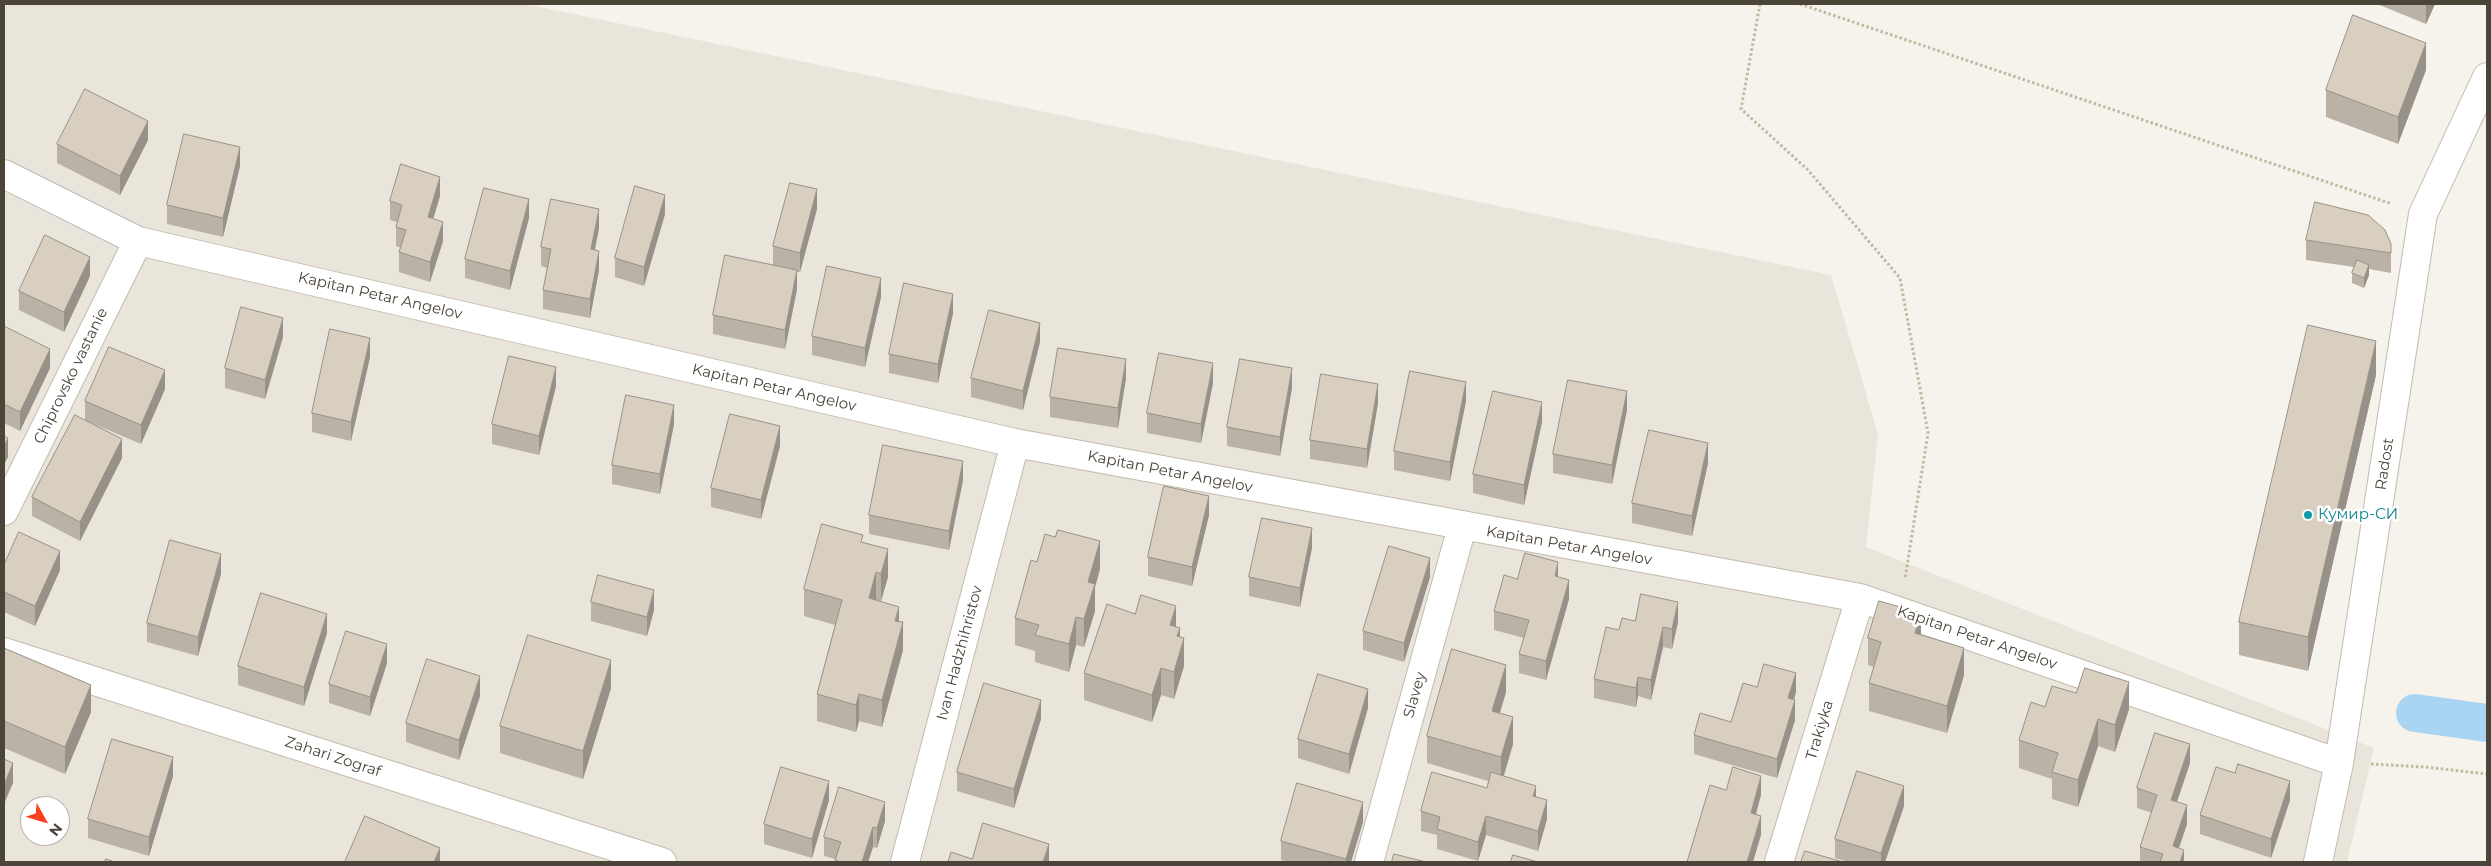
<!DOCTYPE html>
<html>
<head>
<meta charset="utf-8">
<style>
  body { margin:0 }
  #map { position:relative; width:2491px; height:866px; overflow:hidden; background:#f6f3ec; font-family:Montserrat,sans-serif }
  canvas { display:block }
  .frame { position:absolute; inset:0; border:5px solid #4b4439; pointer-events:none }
  .north { position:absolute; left:20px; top:796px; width:50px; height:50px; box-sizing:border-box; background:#fff; border:1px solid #b7b4b0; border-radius:50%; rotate:129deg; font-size:14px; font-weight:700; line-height:20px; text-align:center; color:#4b4439 }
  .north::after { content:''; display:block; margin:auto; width:18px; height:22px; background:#fc3f1d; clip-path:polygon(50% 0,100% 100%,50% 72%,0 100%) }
</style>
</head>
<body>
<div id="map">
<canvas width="2491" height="866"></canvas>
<div class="frame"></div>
<div class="north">N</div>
</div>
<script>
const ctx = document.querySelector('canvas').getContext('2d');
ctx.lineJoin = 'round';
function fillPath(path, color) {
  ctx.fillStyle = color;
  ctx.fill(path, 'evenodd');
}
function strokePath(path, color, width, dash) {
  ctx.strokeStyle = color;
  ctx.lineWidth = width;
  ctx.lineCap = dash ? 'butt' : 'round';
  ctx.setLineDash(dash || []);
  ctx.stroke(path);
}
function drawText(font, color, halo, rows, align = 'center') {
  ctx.font = font + ' Montserrat,sans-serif';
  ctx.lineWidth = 5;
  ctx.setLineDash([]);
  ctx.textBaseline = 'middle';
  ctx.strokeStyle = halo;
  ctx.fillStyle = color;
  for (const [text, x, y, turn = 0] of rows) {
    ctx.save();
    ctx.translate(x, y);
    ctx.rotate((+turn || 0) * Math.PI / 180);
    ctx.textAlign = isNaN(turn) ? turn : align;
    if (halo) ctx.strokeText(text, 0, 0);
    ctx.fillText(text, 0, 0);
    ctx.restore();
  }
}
fillPath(new Path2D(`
  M 4,4 L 525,4 L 1831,275 L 1878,434 L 1866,547 L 2374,748 L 2347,862 L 4,862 ZM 30,806 L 60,806 L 60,836 L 30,836 Z`), '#eae5da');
strokePath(new Path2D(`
  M 2415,713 L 2487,723`), '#a9d4f2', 38);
const minor = new Path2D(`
  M 4,174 L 138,241 L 1015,443 L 1860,598 L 2339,763
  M 4,511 L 138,241
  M 4,652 L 662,862
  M 905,862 L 1015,443
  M 1369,862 L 1462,527
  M 1779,862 L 1860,598
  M 2318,862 L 2339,763 L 2423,214 L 2487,77`);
strokePath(minor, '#c2bbae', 30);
strokePath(new Path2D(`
  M 1760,4 L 1741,109 L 1808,170 L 1900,278 L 1928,433 L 1905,579
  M 1800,4 L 2392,204
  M 2371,764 L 2425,767 L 2487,774`), '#c4b79f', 3, [2.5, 2.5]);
strokePath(minor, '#fff', 28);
fillPath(new Path2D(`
  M 2377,4 L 2435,4 L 2426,24 Z
  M 2426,70 L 2398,144 L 2326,117 L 2326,90 Z
  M 148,140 L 120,195 L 57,163 L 57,144 Z
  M 240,166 L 223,237 L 167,224 L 167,205 Z
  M 440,196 L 433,219 L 443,241 L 430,282 L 399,272 L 399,252 L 401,248 L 396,246 L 396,227 L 397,222 L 390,220 L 390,201 Z
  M 817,209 L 800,272 L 797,272 L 797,289 L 785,349 L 713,334 L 713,315 L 773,265 L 773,246 Z
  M 665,214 L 644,286 L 615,277 L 615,258 Z
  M 529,218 L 510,290 L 465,278 L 465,259 Z
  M 599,228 L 595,250 L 599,270 L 590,318 L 543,309 L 543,290 L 547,268 L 541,266 L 541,247 Z
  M 2306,240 L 2391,253 L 2391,273 L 2369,269 L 2369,275 L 2364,288 L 2352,283 L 2352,273 L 2354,267 L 2306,260 Z
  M 90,276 L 64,332 L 19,310 L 19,291 Z
  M 881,297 L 865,367 L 812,355 L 812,336 Z
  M 953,313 L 938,383 L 889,373 L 889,354 Z
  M 4,326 L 50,368 L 20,431 L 4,423 Z
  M 283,337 L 265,399 L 225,388 L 225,368 Z
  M 1040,342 L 1023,410 L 971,397 L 971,378 Z
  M 370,357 L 351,441 L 312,432 L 312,413 Z
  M 2376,375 L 2308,671 L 2239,655 L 2239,622 Z
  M 1126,378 L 1118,428 L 1050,417 L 1050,397 Z
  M 1213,383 L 1201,443 L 1147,433 L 1147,413 Z
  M 556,386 L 539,455 L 492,444 L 492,424 Z
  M 1292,388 L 1280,456 L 1227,446 L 1227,427 Z
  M 165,389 L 141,444 L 89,422 L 122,458 L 80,541 L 32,516 L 32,497 L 85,420 L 85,401 Z
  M 1466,401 L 1450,481 L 1394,470 L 1394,451 Z
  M 1378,403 L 1367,468 L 1310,459 L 1310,440 Z
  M 1627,410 L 1612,484 L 1553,473 L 1553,454 Z
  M 1542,422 L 1524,505 L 1473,493 L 1473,474 Z
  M 674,424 L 660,494 L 612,484 L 612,465 Z
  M 780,446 L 761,519 L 711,507 L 711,488 Z
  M 1708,463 L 1692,536 L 1632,523 L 1632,503 Z
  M 963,480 L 949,550 L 869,534 L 869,515 Z
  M 1209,515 L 1192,586 L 1148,576 L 1148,557 Z
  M 863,543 L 888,577 L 881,601 L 876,600 L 899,621 L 903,650 L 882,727 L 859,721 L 856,732 L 817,721 L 817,694 L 835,625 L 804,616 L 804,589 Z
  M 1312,548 L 1300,607 L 1249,596 L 1249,577 Z
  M 1037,562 L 1100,569 L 1095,587 L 1095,611 L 1084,647 L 1076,645 L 1069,672 L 1035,662 L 1035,651 L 1015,645 L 1015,618 Z
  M 4,565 L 60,570 L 35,626 L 4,612 Z
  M 221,574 L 198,656 L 147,642 L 147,623 Z
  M 1430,577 L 1404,662 L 1363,650 L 1363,631 Z
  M 1558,577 L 1569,599 L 1546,680 L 1519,673 L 1519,654 L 1524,638 L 1494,630 L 1494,611 L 1517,579 Z
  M 591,602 L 654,610 L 647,636 L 591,621 Z
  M 1635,621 L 1678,622 L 1672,649 L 1663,647 L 1651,700 L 1638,696 L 1636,707 L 1594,698 L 1594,679 Z
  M 1176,627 L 1180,637 L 1184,666 L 1174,699 L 1161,695 L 1152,722 L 1084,700 L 1084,673 Z
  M 327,633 L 304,706 L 238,685 L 238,666 Z
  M 1921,635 L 1964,675 L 1947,733 L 1869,711 L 1869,683 L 1874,667 L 1868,665 L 1868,638 Z
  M 4,648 L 91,712 L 65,774 L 4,748 Z
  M 387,663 L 370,716 L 329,703 L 329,684 Z
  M 1757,687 L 1796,692 L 1794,700 L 1795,720 L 1777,778 L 1694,754 L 1694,735 L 1731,722 Z
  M 611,688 L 583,779 L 500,753 L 500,726 Z
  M 1506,692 L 1500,713 L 1513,744 L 1504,776 L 1536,797 L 1547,819 L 1538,851 L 1486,835 L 1478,861 L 1437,849 L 1437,835 L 1421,831 L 1421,811 L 1487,788 L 1488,781 L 1427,763 L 1427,736 Z
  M 480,696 L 459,760 L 406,742 L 406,723 Z
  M 2045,707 L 2129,709 L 2115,752 L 2098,746 L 2078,807 L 2052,799 L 2052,779 L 2019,768 L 2019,740 Z
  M 1368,708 L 1349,774 L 1298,758 L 1298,739 Z
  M 1041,719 L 1014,808 L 957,791 L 957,772 Z
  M 2190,763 L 2177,802 L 2187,824 L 2179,848 L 2184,862 L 2140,862 L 2140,847 L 2152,813 L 2137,808 L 2137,788 Z
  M 173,776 L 149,856 L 88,838 L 88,819 Z
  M 829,800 L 812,858 L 764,844 L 764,824 Z
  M 2290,800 L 2271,858 L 2200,834 L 2200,815 Z
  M 1904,806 L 1885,862 L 1848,862 L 1835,858 L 1835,839 Z
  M 885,821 L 877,848 L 873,847 L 868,862 L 835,862 L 835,859 L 824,856 L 824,837 Z
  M 1363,822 L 1351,862 L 1289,862 L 1281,860 L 1281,841 Z`), '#bab2a6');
fillPath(new Path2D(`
  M 2426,4 L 2435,4 L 2426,24 Z
  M 2426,43 L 2426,70 L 2398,144 L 2398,117 Z
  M 148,121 L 148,140 L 120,195 L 120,176 Z
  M 240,147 L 240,166 L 223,237 L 223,218 Z
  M 440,177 L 440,196 L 428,236 L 428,217 Z
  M 817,189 L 817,209 L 800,272 L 800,253 Z
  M 665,195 L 665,214 L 644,286 L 644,267 Z
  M 529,199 L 529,218 L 510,290 L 510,271 Z
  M 599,209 L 599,228 L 591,268 L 591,249 Z
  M 443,222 L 443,241 L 430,282 L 430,262 Z
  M 599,251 L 599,270 L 590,318 L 590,299 Z
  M 90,257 L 90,276 L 64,332 L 64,312 Z
  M 2369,265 L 2369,275 L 2364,288 L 2364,278 Z
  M 797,270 L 797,289 L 785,349 L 785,330 Z
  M 881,278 L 881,297 L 865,367 L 865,348 Z
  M 953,294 L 953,313 L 938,383 L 938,364 Z
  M 283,318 L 283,337 L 265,399 L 265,380 Z
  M 1040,323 L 1040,342 L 1023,410 L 1023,391 Z
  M 370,338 L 370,357 L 351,441 L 351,422 Z
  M 2376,341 L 2376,375 L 2308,671 L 2308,637 Z
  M 50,349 L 50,368 L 20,431 L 20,412 Z
  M 1126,359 L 1126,378 L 1118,428 L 1118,408 Z
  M 1213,363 L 1213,383 L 1201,443 L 1201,424 Z
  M 556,367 L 556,386 L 539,455 L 539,436 Z
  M 1292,368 L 1292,388 L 1280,456 L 1280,437 Z
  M 165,370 L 165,389 L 141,444 L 141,425 Z
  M 1466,382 L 1466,401 L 1450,481 L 1450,462 Z
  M 1378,384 L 1378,403 L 1367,468 L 1367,449 Z
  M 1627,391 L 1627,410 L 1612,484 L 1612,465 Z
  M 1542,402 L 1542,422 L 1524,505 L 1524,485 Z
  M 674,405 L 674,424 L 660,494 L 660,474 Z
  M 780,426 L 780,446 L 761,519 L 761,500 Z
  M 8,438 L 8,457 L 4,465 L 4,446 Z
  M 122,439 L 122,458 L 80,541 L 80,522 Z
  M 1708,443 L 1708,463 L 1692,536 L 1692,516 Z
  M 963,461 L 963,480 L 949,550 L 949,531 Z
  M 1209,496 L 1209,515 L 1192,586 L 1192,567 Z
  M 1312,528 L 1312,548 L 1300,607 L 1300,588 Z
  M 1100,541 L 1100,569 L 1095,587 L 1095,611 L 1084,647 L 1084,619 L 1088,582 Z
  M 888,549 L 888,577 L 881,601 L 881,574 Z
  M 60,551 L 60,570 L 35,626 L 35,606 Z
  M 221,554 L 221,574 L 198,656 L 198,637 Z
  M 1430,558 L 1430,577 L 1404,662 L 1404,643 Z
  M 1558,562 L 1558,582 L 1555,576 Z
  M 876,572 L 876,600 L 869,625 L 869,598 Z
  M 1569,580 L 1569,599 L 1546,680 L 1546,661 Z
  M 654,590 L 654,610 L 647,636 L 647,617 Z
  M 1678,602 L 1678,622 L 1672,649 L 1672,629 Z
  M 1176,606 L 1176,633 L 1170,625 Z
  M 899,607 L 899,634 L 895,621 Z
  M 1921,613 L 1921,640 L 1915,633 Z
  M 327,614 L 327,633 L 304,706 L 304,687 Z
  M 1076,617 L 1076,645 L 1069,672 L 1069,644 Z
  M 903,622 L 903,650 L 882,727 L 882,700 Z
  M 1663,627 L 1663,647 L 1651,700 L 1651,680 Z
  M 1180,628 L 1180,653 L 1184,638 L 1184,666 L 1174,699 L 1174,672 L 1177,636 Z
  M 387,644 L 387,663 L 370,716 L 370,697 Z
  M 1964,648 L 1964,675 L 1947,733 L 1947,706 Z
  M 611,660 L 611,688 L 583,779 L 583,751 Z
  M 1506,665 L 1506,692 L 1492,738 L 1492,711 Z
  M 1161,668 L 1161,695 L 1152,722 L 1152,695 Z
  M 1796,673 L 1796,692 L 1788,718 L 1788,698 Z
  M 480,676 L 480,696 L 459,760 L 459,740 Z
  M 1638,677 L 1638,696 L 1636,707 L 1636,688 Z
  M 2129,682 L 2129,709 L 2115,752 L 2115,725 Z
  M 91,685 L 91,712 L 65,774 L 65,747 Z
  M 1368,689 L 1368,708 L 1349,774 L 1349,754 Z
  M 859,694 L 859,721 L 856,732 L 856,705 Z
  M 1041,700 L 1041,719 L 1014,808 L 1014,789 Z
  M 1795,700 L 1795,720 L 1777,778 L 1777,759 Z
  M 1513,717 L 1513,744 L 1501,784 L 1501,757 Z
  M 2098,719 L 2098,746 L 2078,807 L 2078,780 Z
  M 2190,744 L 2190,763 L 2171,819 L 2171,800 Z
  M 173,757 L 173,776 L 149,856 L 149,837 Z
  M 13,763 L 13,783 L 4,804 L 4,785 Z
  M 1761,776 L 1761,795 L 1751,833 L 1751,813 Z
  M 829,781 L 829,800 L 812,858 L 812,839 Z
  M 2290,781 L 2290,800 L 2271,858 L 2271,839 Z
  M 1536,786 L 1536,805 L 1533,796 Z
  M 1904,786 L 1904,806 L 1885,862 L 1881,862 L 1881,853 Z
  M 1547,800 L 1547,819 L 1538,851 L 1538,831 Z
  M 885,802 L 885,821 L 877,848 L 877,828 Z
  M 1363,802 L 1363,822 L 1351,862 L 1346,862 L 1346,859 Z
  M 2187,805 L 2187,824 L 2174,862 L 2173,846 Z
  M 1486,816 L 1486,835 L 1478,861 L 1478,842 Z
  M 1761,816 L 1761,835 L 1753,862 L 1747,862 Z
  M 873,827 L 873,847 L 868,862 L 862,862 Z
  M 1049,844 L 1049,862 L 1043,862 Z
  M 440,848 L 440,862 L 434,862 Z
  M 2184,850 L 2184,862 L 2180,862 Z`), '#979187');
const building = new Path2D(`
  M 2353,15 L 2426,43 L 2398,117 L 2326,90 Z
  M 85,89 L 148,121 L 120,176 L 57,144 Z
  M 184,134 L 240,147 L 223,218 L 167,205 Z
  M 401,164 L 440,177 L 428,217 L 443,222 L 430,262 L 399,252 L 406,230 L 396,227 L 402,205 L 390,201 Z
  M 790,183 L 817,189 L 800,253 L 773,246 Z
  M 635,186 L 665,195 L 644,267 L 615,258 Z
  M 484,188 L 529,199 L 510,271 L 465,259 Z
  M 551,199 L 599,209 L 591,249 L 599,251 L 590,299 L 543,290 L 551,249 L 541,247 Z
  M 2315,202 L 2368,215 L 2385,230 L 2391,244 L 2391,253 L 2306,240 Z
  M 45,235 L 90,257 L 64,312 L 19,291 Z
  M 725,255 L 797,270 L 785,330 L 713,315 Z
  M 2357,260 L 2369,265 L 2364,278 L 2352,273 Z
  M 827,266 L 881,278 L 865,348 L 812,336 Z
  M 904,283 L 953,294 L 938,364 L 889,354 Z
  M 241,307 L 283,318 L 265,380 L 225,368 Z
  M 989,310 L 1040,323 L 1023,391 L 971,378 Z
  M 2308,325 L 2376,341 L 2308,637 L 2239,622 Z
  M 4,326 L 50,349 L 20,412 L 4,404 Z
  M 330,329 L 370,338 L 351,422 L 312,413 Z
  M 109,347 L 165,370 L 141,425 L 85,401 Z
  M 1058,348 L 1126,359 L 1118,408 L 1050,397 Z
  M 1159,353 L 1213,363 L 1201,424 L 1147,413 Z
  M 509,356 L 556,367 L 539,436 L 492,424 Z
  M 1240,359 L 1292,368 L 1280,437 L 1227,427 Z
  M 1410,371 L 1466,382 L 1450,462 L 1394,451 Z
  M 1321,374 L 1378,384 L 1367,449 L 1310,440 Z
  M 1568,380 L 1627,391 L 1612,465 L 1553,454 Z
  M 1493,391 L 1542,402 L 1524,485 L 1473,474 Z
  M 626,395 L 674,405 L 660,474 L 612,465 Z
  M 730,414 L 780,426 L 761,500 L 711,488 Z
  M 75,415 L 122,439 L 80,522 L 32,497 Z
  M 1649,430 L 1708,443 L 1692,516 L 1632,503 Z
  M 4,436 L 8,438 L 4,446 Z
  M 883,445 L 963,461 L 949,531 L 869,515 Z
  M 1164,486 L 1209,496 L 1192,567 L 1148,557 Z
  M 1262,518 L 1312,528 L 1300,588 L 1249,577 Z
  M 822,524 L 863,535 L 861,542 L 888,549 L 881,574 L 876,572 L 869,598 L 899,607 L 895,621 L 903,622 L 882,700 L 859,694 L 856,705 L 817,694 L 842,600 L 804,589 Z
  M 1058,530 L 1100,541 L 1088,582 L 1095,584 L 1084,619 L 1076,617 L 1069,644 L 1035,635 L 1039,625 L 1015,618 L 1031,560 L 1037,562 L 1045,534 L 1055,537 Z
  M 19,532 L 60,551 L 35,606 L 4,592 L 4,565 Z
  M 170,540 L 221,554 L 198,637 L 147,623 Z
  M 1389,546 L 1430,558 L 1404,643 L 1363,631 Z
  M 1525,553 L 1558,562 L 1555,576 L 1569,580 L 1546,661 L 1519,654 L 1529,620 L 1494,611 L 1504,575 L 1517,579 Z
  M 598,575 L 654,590 L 647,617 L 591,602 Z
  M 261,593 L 327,614 L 304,687 L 238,666 Z
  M 1641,594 L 1678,602 L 1672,629 L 1663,627 L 1651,680 L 1638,677 L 1636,688 L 1594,679 L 1606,627 L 1619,630 L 1622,618 L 1635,621 Z
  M 1141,595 L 1176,606 L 1170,625 L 1180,628 L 1177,636 L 1184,638 L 1174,672 L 1161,668 L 1152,695 L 1084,673 L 1107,604 L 1135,614 Z
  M 1879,601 L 1921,613 L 1915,633 L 1964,648 L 1947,706 L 1869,683 L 1881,642 L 1868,638 Z
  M 346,631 L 387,644 L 370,697 L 329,684 Z
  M 528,635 L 611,660 L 583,751 L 500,726 Z
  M 4,648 L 91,685 L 65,747 L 4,721 Z
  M 1452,649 L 1506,665 L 1492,711 L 1513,717 L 1501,757 L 1427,736 Z
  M 427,659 L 480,676 L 459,740 L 406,723 Z
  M 1764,664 L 1796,673 L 1788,698 L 1795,700 L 1777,759 L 1694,735 L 1700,713 L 1731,722 L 1743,683 L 1757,687 Z
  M 2085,668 L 2129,682 L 2115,725 L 2098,719 L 2078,780 L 2052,772 L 2058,753 L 2019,740 L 2031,702 L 2045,707 L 2052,686 L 2076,693 Z
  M 1318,674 L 1368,689 L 1349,754 L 1298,739 Z
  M 984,683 L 1041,700 L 1014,789 L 957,772 Z
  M 2155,733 L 2190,744 L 2171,800 L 2187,805 L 2173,846 L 2184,850 L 2180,862 L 2160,862 L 2163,854 L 2140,847 L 2157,795 L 2137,788 Z
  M 112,739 L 173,757 L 149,837 L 88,819 Z
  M 4,759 L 13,763 L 4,785 Z
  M 2238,764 L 2290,781 L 2271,839 L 2200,815 L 2216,767 L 2235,773 Z
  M 781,767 L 829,781 L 812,839 L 764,824 Z
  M 1733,767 L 1761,776 L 1751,813 L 1761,816 L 1747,862 L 1687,862 L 1710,785 L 1726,790 Z
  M 1857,771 L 1904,786 L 1881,853 L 1835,839 Z
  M 1432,772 L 1487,788 L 1491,772 L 1536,786 L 1533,796 L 1547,800 L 1538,831 L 1486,816 L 1478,842 L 1437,829 L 1440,817 L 1421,811 Z
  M 1297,783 L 1363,802 L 1346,859 L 1281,841 Z
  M 839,787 L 885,802 L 877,828 L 873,827 L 862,862 L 841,862 L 835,860 L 841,842 L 824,837 Z
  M 365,816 L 440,848 L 434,862 L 345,862 Z
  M 983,823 L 1049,844 L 1043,862 L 948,862 L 951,852 L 972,859 Z
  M 1805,851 L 1843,862 L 1801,862 Z
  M 1394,854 L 1426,862 L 1392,862 Z
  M 1513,855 L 1538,862 L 1511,862 Z
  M 106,859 L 115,862 L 105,862 Z`);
fillPath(building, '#d8cfc1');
strokePath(building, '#979187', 1);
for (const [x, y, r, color] of [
  [2308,515,5,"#0f9aa8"]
]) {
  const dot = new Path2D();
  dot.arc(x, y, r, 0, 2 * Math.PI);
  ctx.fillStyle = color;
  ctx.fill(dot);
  strokePath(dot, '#fff', 2);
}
drawText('15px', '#4b4439', '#fff', [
  ["Kapitan Petar Angelov",380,296,13],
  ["Chiprovsko vastanie",71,376,-64],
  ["Kapitan Petar Angelov",774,388,13],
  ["Radost",2385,464,-81],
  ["Kapitan Petar Angelov",1170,472,11],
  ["Kapitan Petar Angelov",1569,546,10],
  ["Kapitan Petar Angelov",1977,638,19],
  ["Ivan Hadzhihristov",960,653,-75],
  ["Slavey",1415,695,-74],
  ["Trakiyka",1820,730,-73],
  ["Zahari Zograf",333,757,18]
]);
drawText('15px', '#0d838f', '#fff', [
  ["Кумир-СИ",2318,515]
], 'left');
</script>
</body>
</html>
